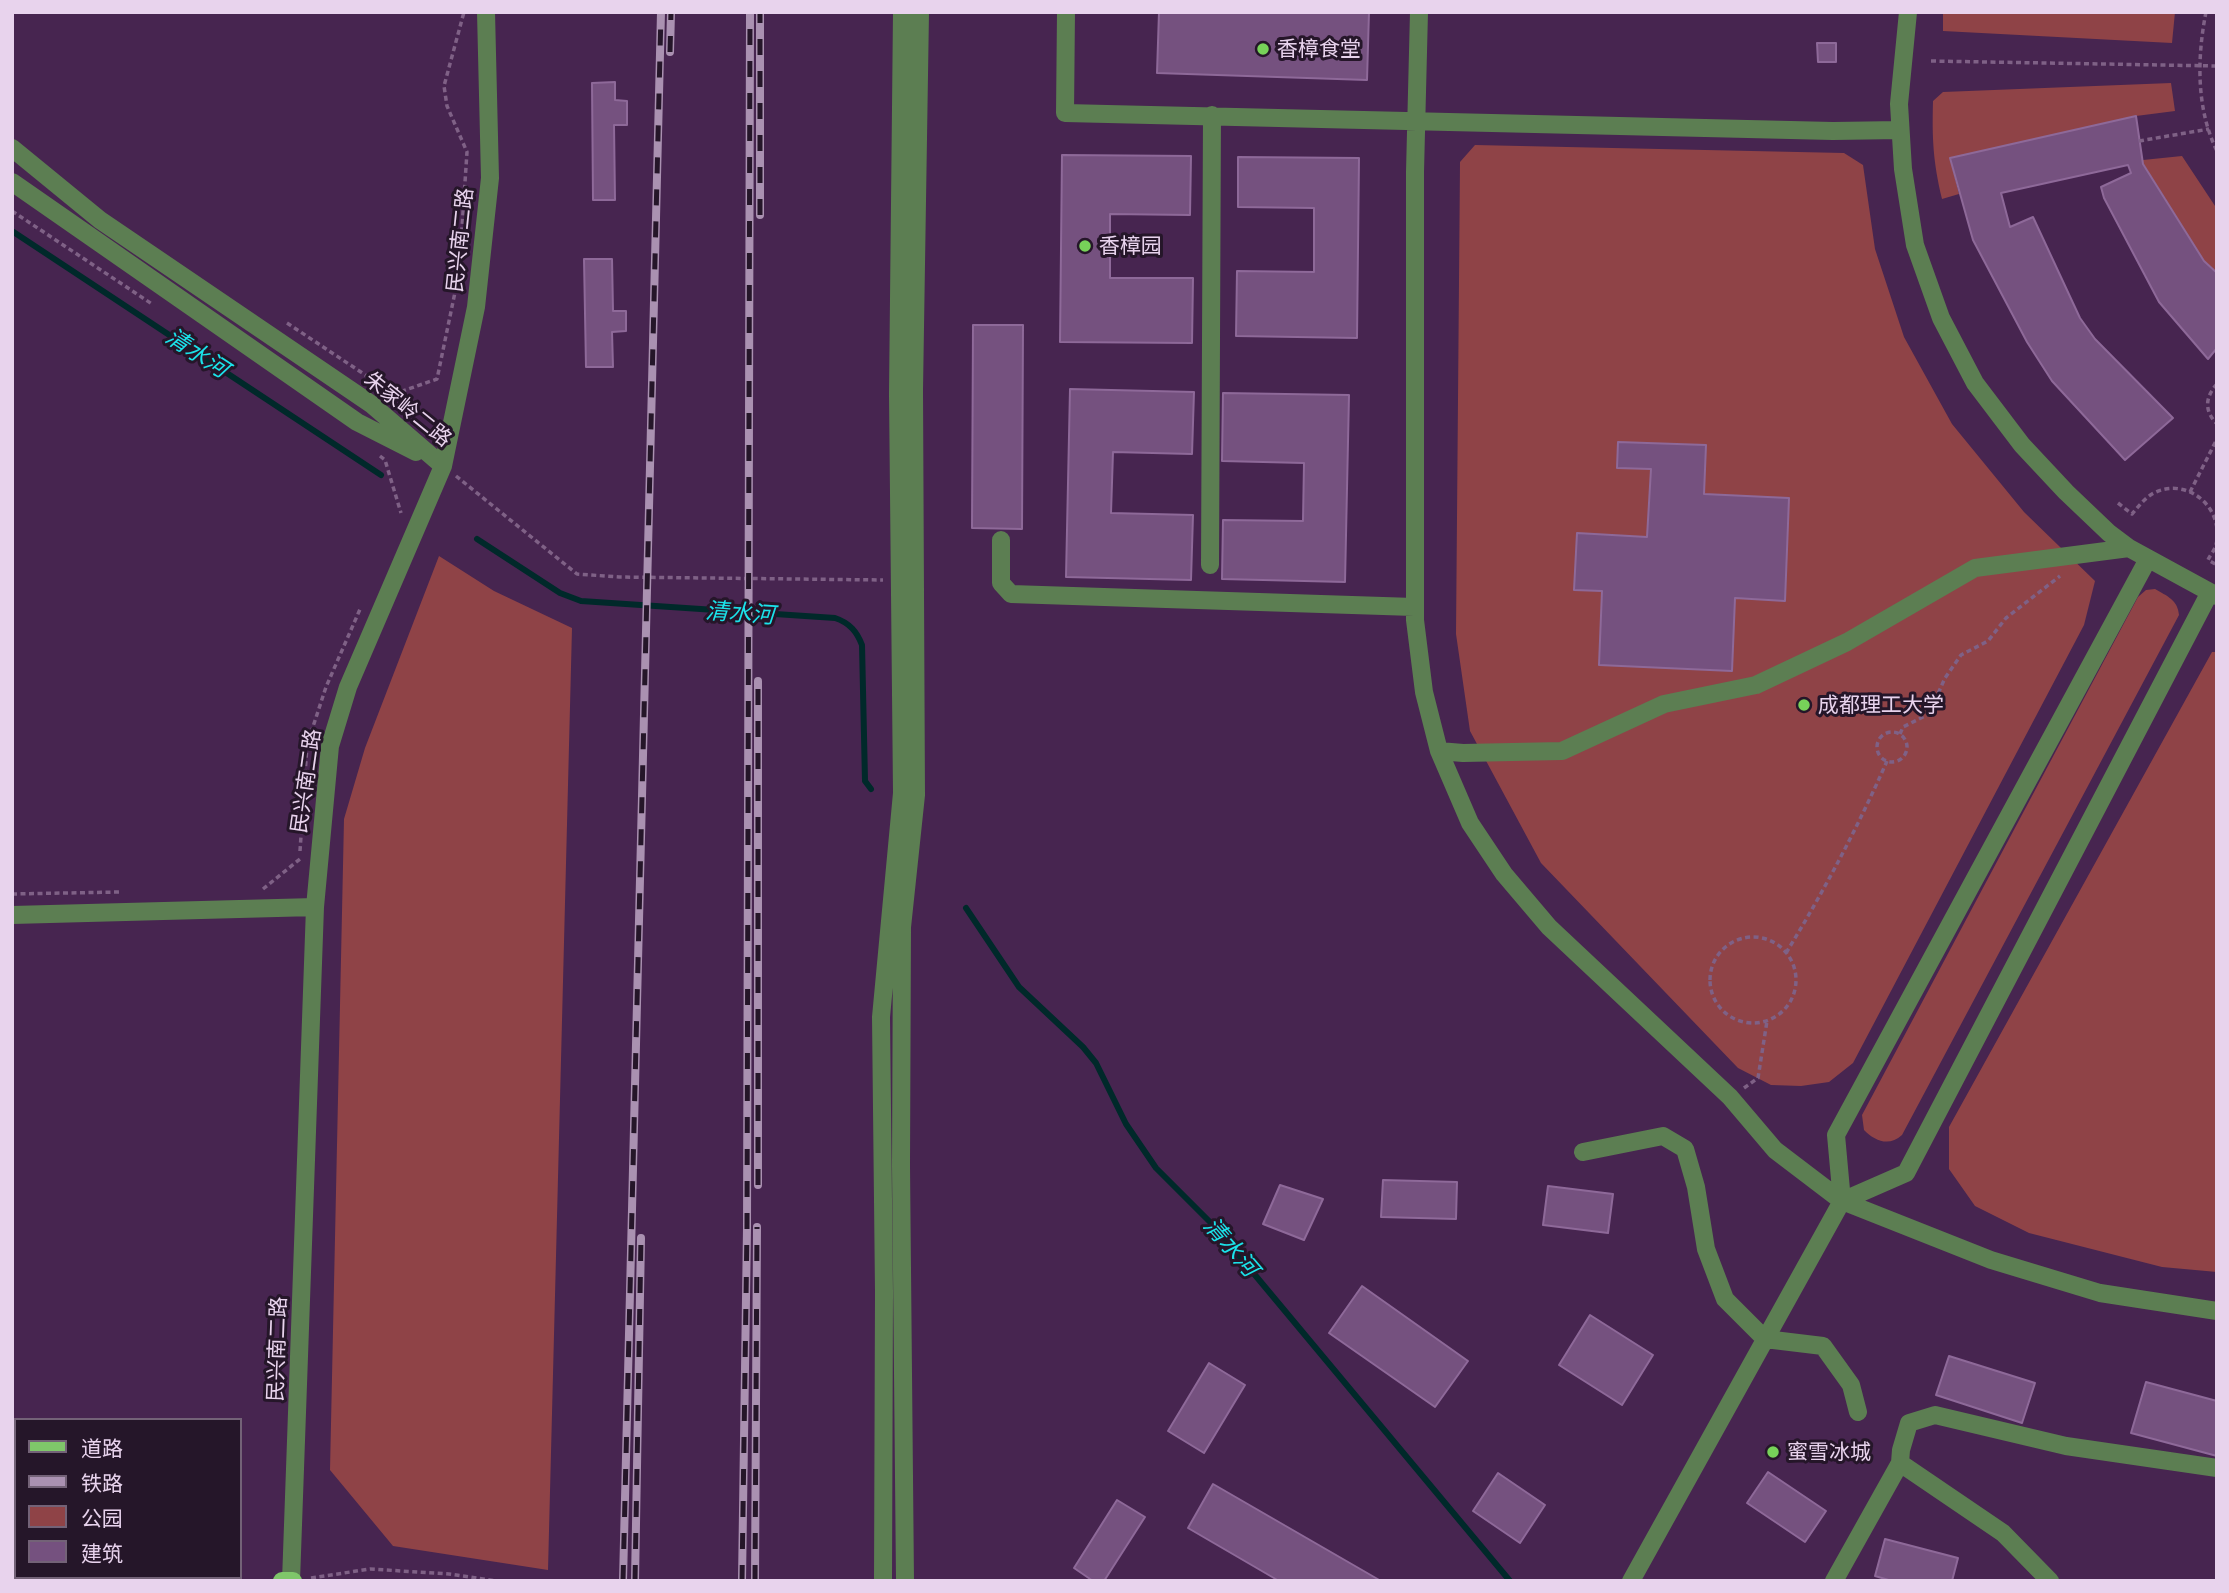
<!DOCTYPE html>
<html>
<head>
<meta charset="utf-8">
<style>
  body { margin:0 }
  #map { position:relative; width:2229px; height:1593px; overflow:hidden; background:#472550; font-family:"Exo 2","Noto Sans SC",sans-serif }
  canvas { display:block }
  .frame { position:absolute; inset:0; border:14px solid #e8d3ed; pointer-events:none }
  .legend { position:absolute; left:14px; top:1418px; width:228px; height:161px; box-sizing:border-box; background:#251629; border:2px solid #736277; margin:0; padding:9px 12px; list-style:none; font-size:21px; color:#e8d3ed }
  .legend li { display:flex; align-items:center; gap:14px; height:35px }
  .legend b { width:35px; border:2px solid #736277 }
</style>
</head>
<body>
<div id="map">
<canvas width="2229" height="1593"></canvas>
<div class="frame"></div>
<ul class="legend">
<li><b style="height:9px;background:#7fc66a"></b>道路</li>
<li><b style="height:9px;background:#aa91b1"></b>铁路</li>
<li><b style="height:19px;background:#8f4347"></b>公园</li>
<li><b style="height:19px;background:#75517f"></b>建筑</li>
</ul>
</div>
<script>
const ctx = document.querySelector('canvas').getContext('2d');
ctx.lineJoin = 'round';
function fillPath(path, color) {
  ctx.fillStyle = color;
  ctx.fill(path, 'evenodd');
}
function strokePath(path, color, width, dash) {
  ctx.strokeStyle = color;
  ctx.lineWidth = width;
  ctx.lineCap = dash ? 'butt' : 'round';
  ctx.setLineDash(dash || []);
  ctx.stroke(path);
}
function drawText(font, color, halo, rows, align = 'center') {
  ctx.font = font + ' "Exo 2","Noto Sans SC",sans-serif';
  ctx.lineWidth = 6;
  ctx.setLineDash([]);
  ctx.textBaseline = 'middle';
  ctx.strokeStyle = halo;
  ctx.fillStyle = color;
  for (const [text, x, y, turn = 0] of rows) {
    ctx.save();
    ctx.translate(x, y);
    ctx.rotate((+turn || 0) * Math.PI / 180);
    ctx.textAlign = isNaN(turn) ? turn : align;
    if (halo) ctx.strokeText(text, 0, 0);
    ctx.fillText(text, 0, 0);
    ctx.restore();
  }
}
fillPath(new Path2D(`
  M 1943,12 L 2175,12 L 2172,43 L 1943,31 Z
  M 2171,83 L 2175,111 L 2136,116 L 1950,158 L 1959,194 L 1942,199 C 1933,161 1932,139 1933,101 L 1943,92 Z
  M 1475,145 L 1844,153 L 1863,165 L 1875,249 L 1904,337 L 1952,424 L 2024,512 L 2095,581 L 2084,625 L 1853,1063 L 1829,1082 L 1801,1086 L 1771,1085 L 1738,1068 L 1541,863 L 1470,731 L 1456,634 L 1460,162 Z
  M 2182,156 L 2217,209 L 2217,273 L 2204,261 L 2143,163 L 2143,160 Z
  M 439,556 L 494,591 L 572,628 L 548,1570 L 393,1546 L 330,1470 L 344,819 L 365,748 Z
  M 2155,589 C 2167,596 2178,600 2179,615 L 1902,1135 C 1889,1147 1875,1141 1864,1130 L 1862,1115 L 2138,597 L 2146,590 Z
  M 2212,652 L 2217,652 L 2217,1272 L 2162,1267 L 2029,1233 L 1975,1206 L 1949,1169 L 1949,1127 Z`), '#8f4347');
strokePath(new Path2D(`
  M 12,231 L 381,475
  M 477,539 L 560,593 L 581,601 L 835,618 C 850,623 857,632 862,645 L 865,781 L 871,789
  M 966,908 L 1019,987 L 1083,1047 L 1096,1063 L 1126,1124 L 1156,1168 L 1215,1227 L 1510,1581`), '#00292a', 6);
const building = new Path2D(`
  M 1159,12 L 1369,12 L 1367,80 L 1157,73 Z
  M 1817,43 L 1836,43 L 1836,62 L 1818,62 Z
  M 615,82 L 615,100 L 627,101 L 627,125 L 614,125 L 615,200 L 593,200 L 592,83 Z
  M 2136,116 L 2143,164 L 2204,261 L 2217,273 L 2217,348 L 2208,359 L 2159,302 L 2104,198 L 2101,187 L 2131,173 L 2128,165 L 2001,193 L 2010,227 L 2033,217 L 2080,318 L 2095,339 L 2173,418 L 2125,460 L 2052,381 L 2027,342 L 1973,240 L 1950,158 Z
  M 1062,155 L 1191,156 L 1190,215 L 1110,214 L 1110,278 L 1193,278 L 1192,343 L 1060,342 Z
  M 1238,157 L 1359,158 L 1357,338 L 1236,336 L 1237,271 L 1314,272 L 1314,208 L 1238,207 Z
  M 584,259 L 612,259 L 613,311 L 626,311 L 626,331 L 612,332 L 613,367 L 586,367 Z
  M 973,325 L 1023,325 L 1022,529 L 972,528 Z
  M 1070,389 L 1194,392 L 1192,454 L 1113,452 L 1111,513 L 1193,515 L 1191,580 L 1066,577 Z
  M 1223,393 L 1349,395 L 1345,582 L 1222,579 L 1223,520 L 1303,521 L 1304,463 L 1222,461 Z
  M 1618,442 L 1706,445 L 1704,494 L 1789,498 L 1785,601 L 1735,598 L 1732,671 L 1599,665 L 1602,591 L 1574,590 L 1577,533 L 1647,537 L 1651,469 L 1617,468 Z
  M 1383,1180 L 1457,1182 L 1456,1219 L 1381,1217 Z
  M 1280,1185 L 1323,1199 L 1304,1240 L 1263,1224 Z
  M 1548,1186 L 1613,1194 L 1608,1233 L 1543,1225 Z
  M 1362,1286 L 1468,1361 L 1435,1407 L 1329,1333 Z
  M 1590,1315 L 1653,1355 L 1622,1405 L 1559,1365 Z
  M 1949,1356 L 2035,1383 L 2022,1423 L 1936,1395 Z
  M 1209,1363 L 1245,1385 L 1204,1453 L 1168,1431 Z
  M 2146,1382 L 2217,1401 L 2217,1456 L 2131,1433 Z
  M 1768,1472 L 1826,1511 L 1805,1542 L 1747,1503 Z
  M 1498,1473 L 1545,1505 L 1520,1543 L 1473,1511 Z
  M 1213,1484 L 1381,1581 L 1279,1581 L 1188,1528 Z
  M 1117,1500 L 1145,1517 L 1104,1581 L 1093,1581 L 1074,1568 Z
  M 1885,1539 L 1958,1558 L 1952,1581 L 1892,1581 L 1875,1576 Z`);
fillPath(building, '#75517f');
strokePath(building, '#8e6999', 2);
strokePath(new Path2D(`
  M 2206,12 C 2197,57 2196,109 2217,151
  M 1931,61 L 2217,66
  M 2139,141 L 2209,129
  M 12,211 L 152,304
  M 287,323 L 394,394 L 437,379 L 459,273 L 467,152 L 447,106 L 444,86 L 464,12
  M 2217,384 C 2205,397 2204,411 2217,424
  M 394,394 L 398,400
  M 380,456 L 385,460 L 401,513
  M 456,476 L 577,574 L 619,577 L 883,580
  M 2190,492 L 2217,439
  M 2118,503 L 2132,514 C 2138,507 2144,499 2152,494 C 2186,475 2225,507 2216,545 C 2215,550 2210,555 2208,560 L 2217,565
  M1877 747a15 15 0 1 1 30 0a15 15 0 1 1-30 0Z
  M 1900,734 L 1903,727 L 1929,714 L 1945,678 L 1961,655 L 1988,641 L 2006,618 L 2060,576
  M 300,851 L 307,745 L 326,687 L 361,607
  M 263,889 L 300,859
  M 12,894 L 119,892
  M1710 980a43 43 0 1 1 86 0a43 43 0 1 1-86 0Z
  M 1786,953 C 1824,891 1858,827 1887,761
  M 1744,1088 L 1758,1078 L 1767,1021
  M 311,1578 L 370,1569 L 449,1574 L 497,1581`), '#7f6186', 3.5, [5, 3.5]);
strokePath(new Path2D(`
  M 1066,12 L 1065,113 L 1833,131 L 1900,130
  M 1419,12 L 1415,172 L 1415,620 L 1424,692 L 1439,751 L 1470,823 L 1504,874 L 1549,927 L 1730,1097 L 1775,1150 L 1842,1201 L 1991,1260 L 2100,1293 L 2217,1311
  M 1908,12 L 1899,104 L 1903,169 L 1915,245 L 1941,318 L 1975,383 L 2022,445 L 2066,492 L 2109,533 L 2129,548 L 2217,596
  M 12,148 L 100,220 L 371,404 L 443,466
  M 12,182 L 357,422 L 416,452
  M 1001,540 L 1001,583 L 1011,594 L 1414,607
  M 1210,565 L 1212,115
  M 1439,751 L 1463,753 L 1562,751 L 1664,704 L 1756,685 L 1847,642 L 1975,568 L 2129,548
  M 12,915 L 315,907
  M 1583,1152 L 1663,1136 L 1685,1149 L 1696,1187 L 1706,1249 L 1725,1299 L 1765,1339 L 1823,1346 L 1851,1385 L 1858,1412
  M 1842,1201 L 1906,1173 L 2210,592
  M 1900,1463 L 2003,1533 L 2050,1581
  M 291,1581 L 315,907 L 330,746 L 348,687 L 443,466 L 476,307 L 490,178 L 486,12
  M 883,1581 L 884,1292 L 881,1017 L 902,793 L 898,394 L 902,12
  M 905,1581 L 901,1165 L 902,927 L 916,795 L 914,390 L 920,12
  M 1631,1581 L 1842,1201 L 1836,1135 L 2148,559
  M 1834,1581 L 1900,1463 L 1901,1450 L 1909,1423 L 1935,1415 L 2066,1446 L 2217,1468`), '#5c7e52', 18);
strokePath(new Path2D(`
  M 282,1581 L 293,1581`), '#7fc66a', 18);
const rail = new Path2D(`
  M 670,52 L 671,12
  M 760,215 L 760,12
  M 758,1185 L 758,681
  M 623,1581 L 661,12
  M 635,1581 L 641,1238
  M 742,1581 L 747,1228 L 750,12
  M 755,1581 L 757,1227`);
strokePath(rail, '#aa91b1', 8);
strokePath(rail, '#251629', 5, [16]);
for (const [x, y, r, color] of [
  [1263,49,7,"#77d259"],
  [1085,246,7,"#77d259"],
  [1804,705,7,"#77d259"],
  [1773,1452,7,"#77d259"]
]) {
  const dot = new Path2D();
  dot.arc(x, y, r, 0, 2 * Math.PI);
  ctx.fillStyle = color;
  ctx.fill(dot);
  strokePath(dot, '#251629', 2.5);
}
drawText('21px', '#e8d3ed', '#251629', [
  ["香樟食堂",1277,49],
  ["香樟园",1099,246],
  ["成都理工大学",1818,705],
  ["蜜雪冰城",1787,1452]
], 'left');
drawText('21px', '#e8d3ed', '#251629', [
  ["民兴南二路",460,240,-84],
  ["朱家岭二路",408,409,39],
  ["民兴南二路",306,781,-82],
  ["民兴南二路",277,1349,-88]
]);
drawText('italic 23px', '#1be3ea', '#251629', [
  ["清水河",197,353,33],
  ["清水河",740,613,4],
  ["清水河",1231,1247,49]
]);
</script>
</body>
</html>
